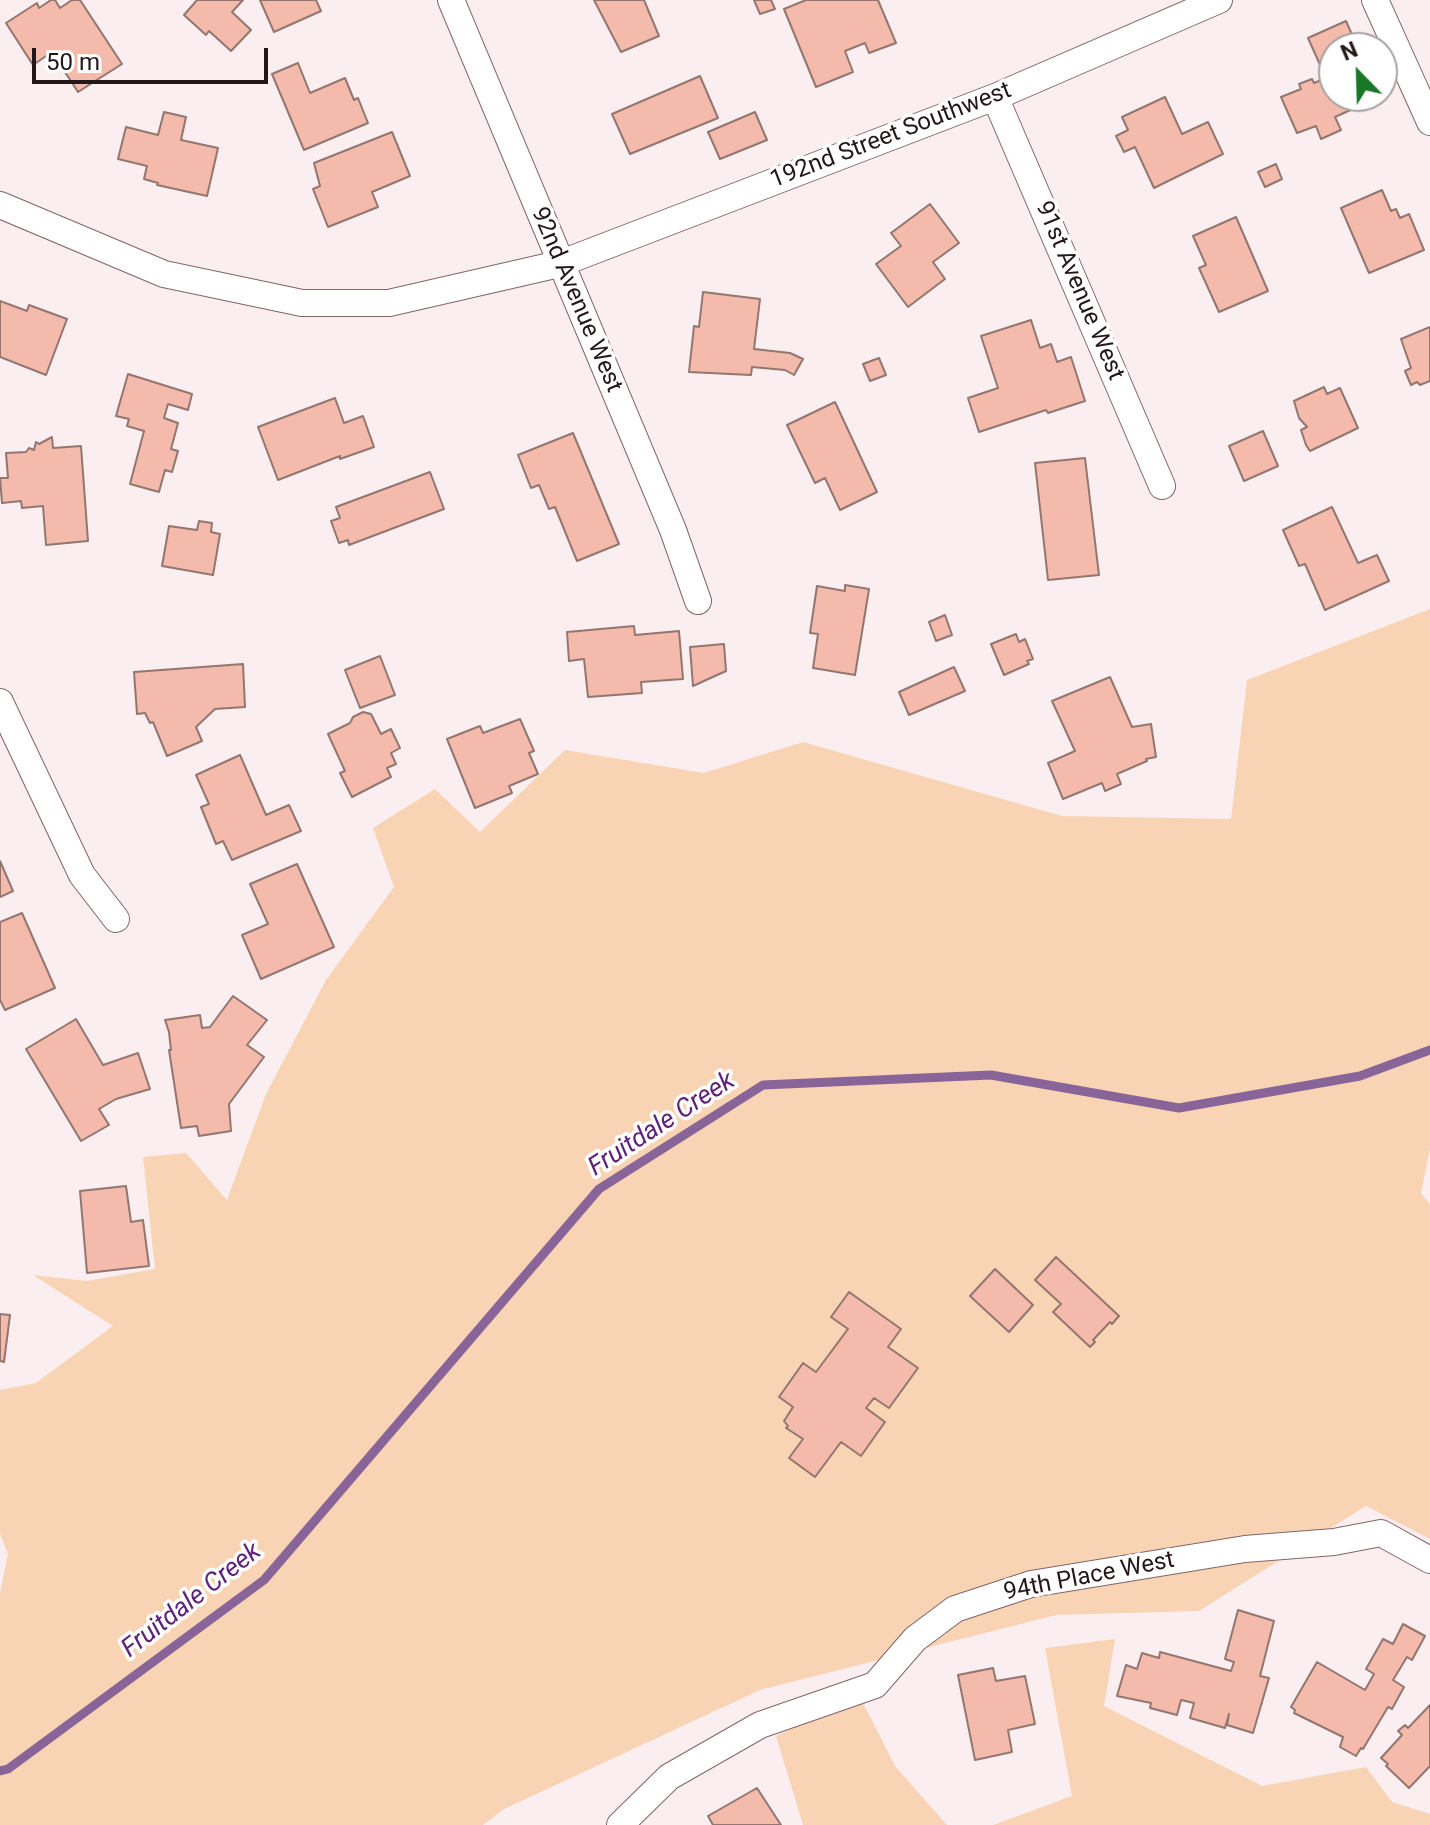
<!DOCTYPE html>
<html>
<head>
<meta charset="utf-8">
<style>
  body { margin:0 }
  #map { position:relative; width:1430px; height:1825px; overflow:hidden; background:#fbeef0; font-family:Roboto,sans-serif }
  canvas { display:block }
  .north { position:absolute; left:1318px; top:32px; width:80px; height:80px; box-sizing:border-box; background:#fff; border:2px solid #a7a2a3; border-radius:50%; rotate:337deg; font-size:22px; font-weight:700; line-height:32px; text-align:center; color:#231719 }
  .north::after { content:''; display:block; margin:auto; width:28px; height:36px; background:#197828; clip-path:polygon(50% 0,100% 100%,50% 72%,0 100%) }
  .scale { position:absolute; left:32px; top:48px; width:236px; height:36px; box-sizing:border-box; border:4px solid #231719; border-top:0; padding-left:10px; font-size:24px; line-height:28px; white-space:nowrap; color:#231719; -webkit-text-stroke:6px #fff; paint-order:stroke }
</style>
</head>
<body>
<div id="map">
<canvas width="1430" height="1825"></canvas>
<div class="north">N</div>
<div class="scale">50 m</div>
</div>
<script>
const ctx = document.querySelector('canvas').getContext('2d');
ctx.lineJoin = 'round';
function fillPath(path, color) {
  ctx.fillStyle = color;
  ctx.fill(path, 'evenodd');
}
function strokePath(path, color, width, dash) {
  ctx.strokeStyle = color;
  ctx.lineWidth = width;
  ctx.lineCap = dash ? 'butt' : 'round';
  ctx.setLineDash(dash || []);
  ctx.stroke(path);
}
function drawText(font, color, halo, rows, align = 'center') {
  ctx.font = font + ' Roboto,sans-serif';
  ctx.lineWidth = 7;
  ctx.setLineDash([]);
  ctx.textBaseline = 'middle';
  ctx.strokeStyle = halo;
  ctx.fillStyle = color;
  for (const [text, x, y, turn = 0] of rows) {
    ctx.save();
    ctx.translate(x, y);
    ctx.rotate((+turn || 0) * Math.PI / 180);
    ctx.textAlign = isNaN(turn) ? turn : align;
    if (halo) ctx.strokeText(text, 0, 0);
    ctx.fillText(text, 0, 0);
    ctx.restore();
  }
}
fillPath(new Path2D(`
  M 1430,609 L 1430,1149 L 1421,1193 L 1430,1205 L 1430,1539 L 1366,1506 L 1199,1611 L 1056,1615 L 760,1690 L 504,1809 L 483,1825 L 0,1825 L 0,1593 L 8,1554 L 0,1534 L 0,1390 L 36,1383 L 113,1326 L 33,1275 L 87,1281 L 155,1269 L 143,1157 L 186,1153 L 227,1200 L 266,1094 L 326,980 L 394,887 L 373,828 L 435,789 L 480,832 L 565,750 L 704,773 L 803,742 L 1062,816 L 1231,819 L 1247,680 Z
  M 1115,1639 L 1104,1706 L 1262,1786 L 1366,1767 L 1392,1802 L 1430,1814 L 1430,1825 L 993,1825 L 1072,1796 L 1045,1648 Z
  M 859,1695 L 895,1766 L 947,1825 L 803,1825 L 776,1736 Z`), '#f8d4b5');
strokePath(new Path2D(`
  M 0,1771 L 8,1769 L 264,1580 L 599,1189 L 763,1085 L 991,1075 L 1179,1108 L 1360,1076 L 1430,1050`), '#896499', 9);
const building = new Path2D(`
  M 51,0 L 55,0 L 60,8 L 72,0 L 80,0 L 122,64 L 78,92 L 52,52 L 33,65 L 6,23 L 37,3 L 39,8 Z
  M 197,0 L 243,0 L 232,12 L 251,30 L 231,51 L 209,31 L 206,35 L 184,15 Z
  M 260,0 L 316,0 L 321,11 L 274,32 Z
  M 594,0 L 644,0 L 659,36 L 621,52 Z
  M 754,0 L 771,0 L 775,9 L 760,14 Z
  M 806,0 L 878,0 L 896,43 L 869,53 L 865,43 L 845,51 L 853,72 L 816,87 L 784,9 Z
  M 1346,21 L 1358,48 L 1334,48 L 1334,96 L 1379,97 L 1335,117 L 1341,130 L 1321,139 L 1316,126 L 1297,133 L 1281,97 L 1301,89 L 1299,84 L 1312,79 L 1314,83 L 1326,78 L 1308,38 Z
  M 298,63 L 310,93 L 345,78 L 354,100 L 358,98 L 368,123 L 304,150 L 272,74 Z
  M 700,76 L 718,118 L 630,154 L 612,114 Z
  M 1165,97 L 1182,134 L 1208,122 L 1223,154 L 1154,188 L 1135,147 L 1124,152 L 1116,136 L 1128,130 L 1122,117 Z
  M 164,112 L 186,117 L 181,140 L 218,148 L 207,196 L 157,185 L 158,183 L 144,179 L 147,166 L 118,159 L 126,127 L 158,135 Z
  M 755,112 L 767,140 L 720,159 L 708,132 Z
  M 392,132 L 410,176 L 372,192 L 378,207 L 328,227 L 313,189 L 320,186 L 314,163 Z
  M 1276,164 L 1282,179 L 1265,187 L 1258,172 Z
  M 1382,190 L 1391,211 L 1396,209 L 1400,218 L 1409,214 L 1424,250 L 1369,273 L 1341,208 Z
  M 930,204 L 959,243 L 933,262 L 945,279 L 908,307 L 876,264 L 901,246 L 891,233 Z
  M 1236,217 L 1268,291 L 1219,312 L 1199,268 L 1206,265 L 1193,236 Z
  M 703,292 L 760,299 L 754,349 L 790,353 L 803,359 L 794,375 L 785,370 L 752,367 L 751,375 L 689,372 L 694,326 L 699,327 Z
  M 0,301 L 27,311 L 29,305 L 67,319 L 46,375 L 0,357 Z
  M 1031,320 L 1040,348 L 1051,344 L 1057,362 L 1071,357 L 1085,401 L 1048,413 L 1046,410 L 979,432 L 968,398 L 998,388 L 981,336 Z
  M 1430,327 L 1430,381 L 1420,385 L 1417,382 L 1411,385 L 1405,371 L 1411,368 L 1401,339 Z
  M 879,358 L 886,375 L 870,381 L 863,364 Z
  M 128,374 L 192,394 L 188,410 L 168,404 L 164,418 L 178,423 L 171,449 L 178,451 L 172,472 L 165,470 L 159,492 L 130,484 L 144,431 L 127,426 L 129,419 L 116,416 Z
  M 1324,387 L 1327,394 L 1340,388 L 1358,428 L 1310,451 L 1306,445 L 1301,430 L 1307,427 L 1299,418 L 1294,401 Z
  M 335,398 L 344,423 L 363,416 L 374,447 L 340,459 L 340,456 L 278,480 L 258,427 Z
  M 835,402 L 877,492 L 840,510 L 825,478 L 815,483 L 787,425 Z
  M 1263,431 L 1278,466 L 1244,481 L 1229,446 Z
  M 573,433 L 619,544 L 577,561 L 555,507 L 549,509 L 539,485 L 531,488 L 518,455 Z
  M 52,437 L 53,448 L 81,446 L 88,541 L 46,545 L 43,506 L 22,508 L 21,501 L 2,503 L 0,478 L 8,478 L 6,453 L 26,452 L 29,448 L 34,450 L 36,442 L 39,444 Z
  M 1085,458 L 1099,575 L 1048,580 L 1035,463 Z
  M 430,472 L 444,509 L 349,545 L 348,540 L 339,543 L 331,521 L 340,518 L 336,507 Z
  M 1332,507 L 1358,563 L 1377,555 L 1389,581 L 1325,610 L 1305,564 L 1299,566 L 1283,530 Z
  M 199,521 L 212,523 L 211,532 L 220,534 L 213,575 L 162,566 L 169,526 L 197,530 Z
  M 845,585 L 869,589 L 855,675 L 813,668 L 818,634 L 810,633 L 817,586 L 845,591 Z
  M 945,615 L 952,635 L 936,641 L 929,622 Z
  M 634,626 L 635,635 L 679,631 L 683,679 L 641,682 L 642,693 L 588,697 L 584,659 L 569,661 L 567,632 Z
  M 1016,634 L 1019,642 L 1025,639 L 1033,659 L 1027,661 L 1029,664 L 1004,675 L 991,644 Z
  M 724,644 L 726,671 L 693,686 L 690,647 Z
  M 380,656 L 395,695 L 360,708 L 345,670 Z
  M 243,664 L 245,707 L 215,709 L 196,727 L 202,741 L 167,756 L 153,722 L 150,723 L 145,713 L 137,714 L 134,672 Z
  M 954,667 L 965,691 L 909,715 L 899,692 Z
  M 1110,677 L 1132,727 L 1151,724 L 1156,757 L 1146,759 L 1147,761 L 1117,774 L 1121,784 L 1105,791 L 1102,783 L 1063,799 L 1048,763 L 1075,751 L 1052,701 Z
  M 363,712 L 371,714 L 381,734 L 391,729 L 400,748 L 391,753 L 396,764 L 387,768 L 391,777 L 352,797 L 340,773 L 345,771 L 328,734 L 350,723 L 353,717 Z
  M 520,719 L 534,751 L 529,753 L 538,774 L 509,786 L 512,793 L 475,808 L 447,739 L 480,726 L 483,733 Z
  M 240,755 L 266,815 L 289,805 L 301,831 L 232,860 L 223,841 L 216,844 L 201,807 L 209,804 L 196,775 Z
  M 0,861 L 13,891 L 0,897 Z
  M 297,864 L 334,947 L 261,979 L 242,935 L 268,924 L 250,884 Z
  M 22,913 L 55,988 L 5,1010 L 0,1000 L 0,922 Z
  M 233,996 L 267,1020 L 247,1045 L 264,1057 L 229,1104 L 231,1131 L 199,1136 L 197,1126 L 181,1128 L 169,1050 L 171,1050 L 169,1032 L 165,1020 L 200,1015 L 202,1028 L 210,1027 Z
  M 76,1019 L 103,1065 L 138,1053 L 150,1089 L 116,1099 L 99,1109 L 109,1125 L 81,1141 L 26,1049 Z
  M 126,1186 L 131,1222 L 143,1220 L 149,1266 L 87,1273 L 80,1191 Z
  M 1056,1257 L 1119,1316 L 1112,1324 L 1110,1322 L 1093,1340 L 1095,1342 L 1090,1347 L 1053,1312 L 1061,1304 L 1035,1280 Z
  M 995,1269 L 1033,1305 L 1009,1332 L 970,1296 Z
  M 849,1292 L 901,1329 L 888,1347 L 918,1368 L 889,1408 L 874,1398 L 866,1408 L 885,1422 L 861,1456 L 841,1442 L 815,1477 L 789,1458 L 803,1439 L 786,1428 L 788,1426 L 784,1421 L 793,1407 L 779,1397 L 803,1363 L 816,1372 L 848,1329 L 831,1317 Z
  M 0,1314 L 10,1315 L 4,1362 L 0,1361 Z
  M 1238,1610 L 1274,1621 L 1260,1676 L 1269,1678 L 1253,1733 L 1227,1725 L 1229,1714 L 1225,1728 L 1190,1718 L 1194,1703 L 1181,1700 L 1177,1715 L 1150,1708 L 1151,1703 L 1117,1696 L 1126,1665 L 1137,1669 L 1142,1653 L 1159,1658 L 1160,1652 L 1231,1671 L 1234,1662 L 1225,1659 Z
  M 1403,1624 L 1425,1636 L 1412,1660 L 1407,1657 L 1393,1680 L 1404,1687 L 1392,1709 L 1388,1707 L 1363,1749 L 1361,1748 L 1356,1756 L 1340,1747 L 1343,1737 L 1294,1713 L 1295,1710 L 1291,1707 L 1317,1662 L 1365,1690 L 1374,1674 L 1366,1669 L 1383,1639 L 1393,1644 Z
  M 993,1668 L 996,1681 L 1025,1676 L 1035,1724 L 1008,1730 L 1012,1752 L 975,1760 L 958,1675 Z
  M 1430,1705 L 1430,1766 L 1409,1788 L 1386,1766 L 1388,1764 L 1381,1758 L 1402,1735 L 1398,1731 L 1405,1725 L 1408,1728 Z
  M 757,1788 L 781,1825 L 713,1825 L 708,1816 Z`);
fillPath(building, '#f4baab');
strokePath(building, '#92766f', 2);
const street = new Path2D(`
  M 451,0 L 673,530 L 698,601
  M 1375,0 L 1430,122
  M 995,97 L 1162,486
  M 0,205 L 164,274 L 302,303 L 389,303 L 559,264 L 995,97 L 1219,0
  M 0,702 L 82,875 L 116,919
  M 620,1825 L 669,1777 L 760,1725 L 875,1685 L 915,1639 L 955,1609 L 1031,1584 L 1245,1549 L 1334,1542 L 1381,1533 L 1430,1560`);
strokePath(street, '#806569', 28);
strokePath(street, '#fff', 26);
drawText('24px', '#231719', '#fff', [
  ["192nd Street Southwest",891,136,-21],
  ["91st Avenue West",1079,291,67],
  ["92nd Avenue West",576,300,67],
  ["94th Place West",1089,1577,-11]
]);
drawText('italic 26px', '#5e227a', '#fff', [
  ["Fruitdale Creek",662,1125,-33],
  ["Fruitdale Creek",192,1601,-38]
]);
</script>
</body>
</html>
